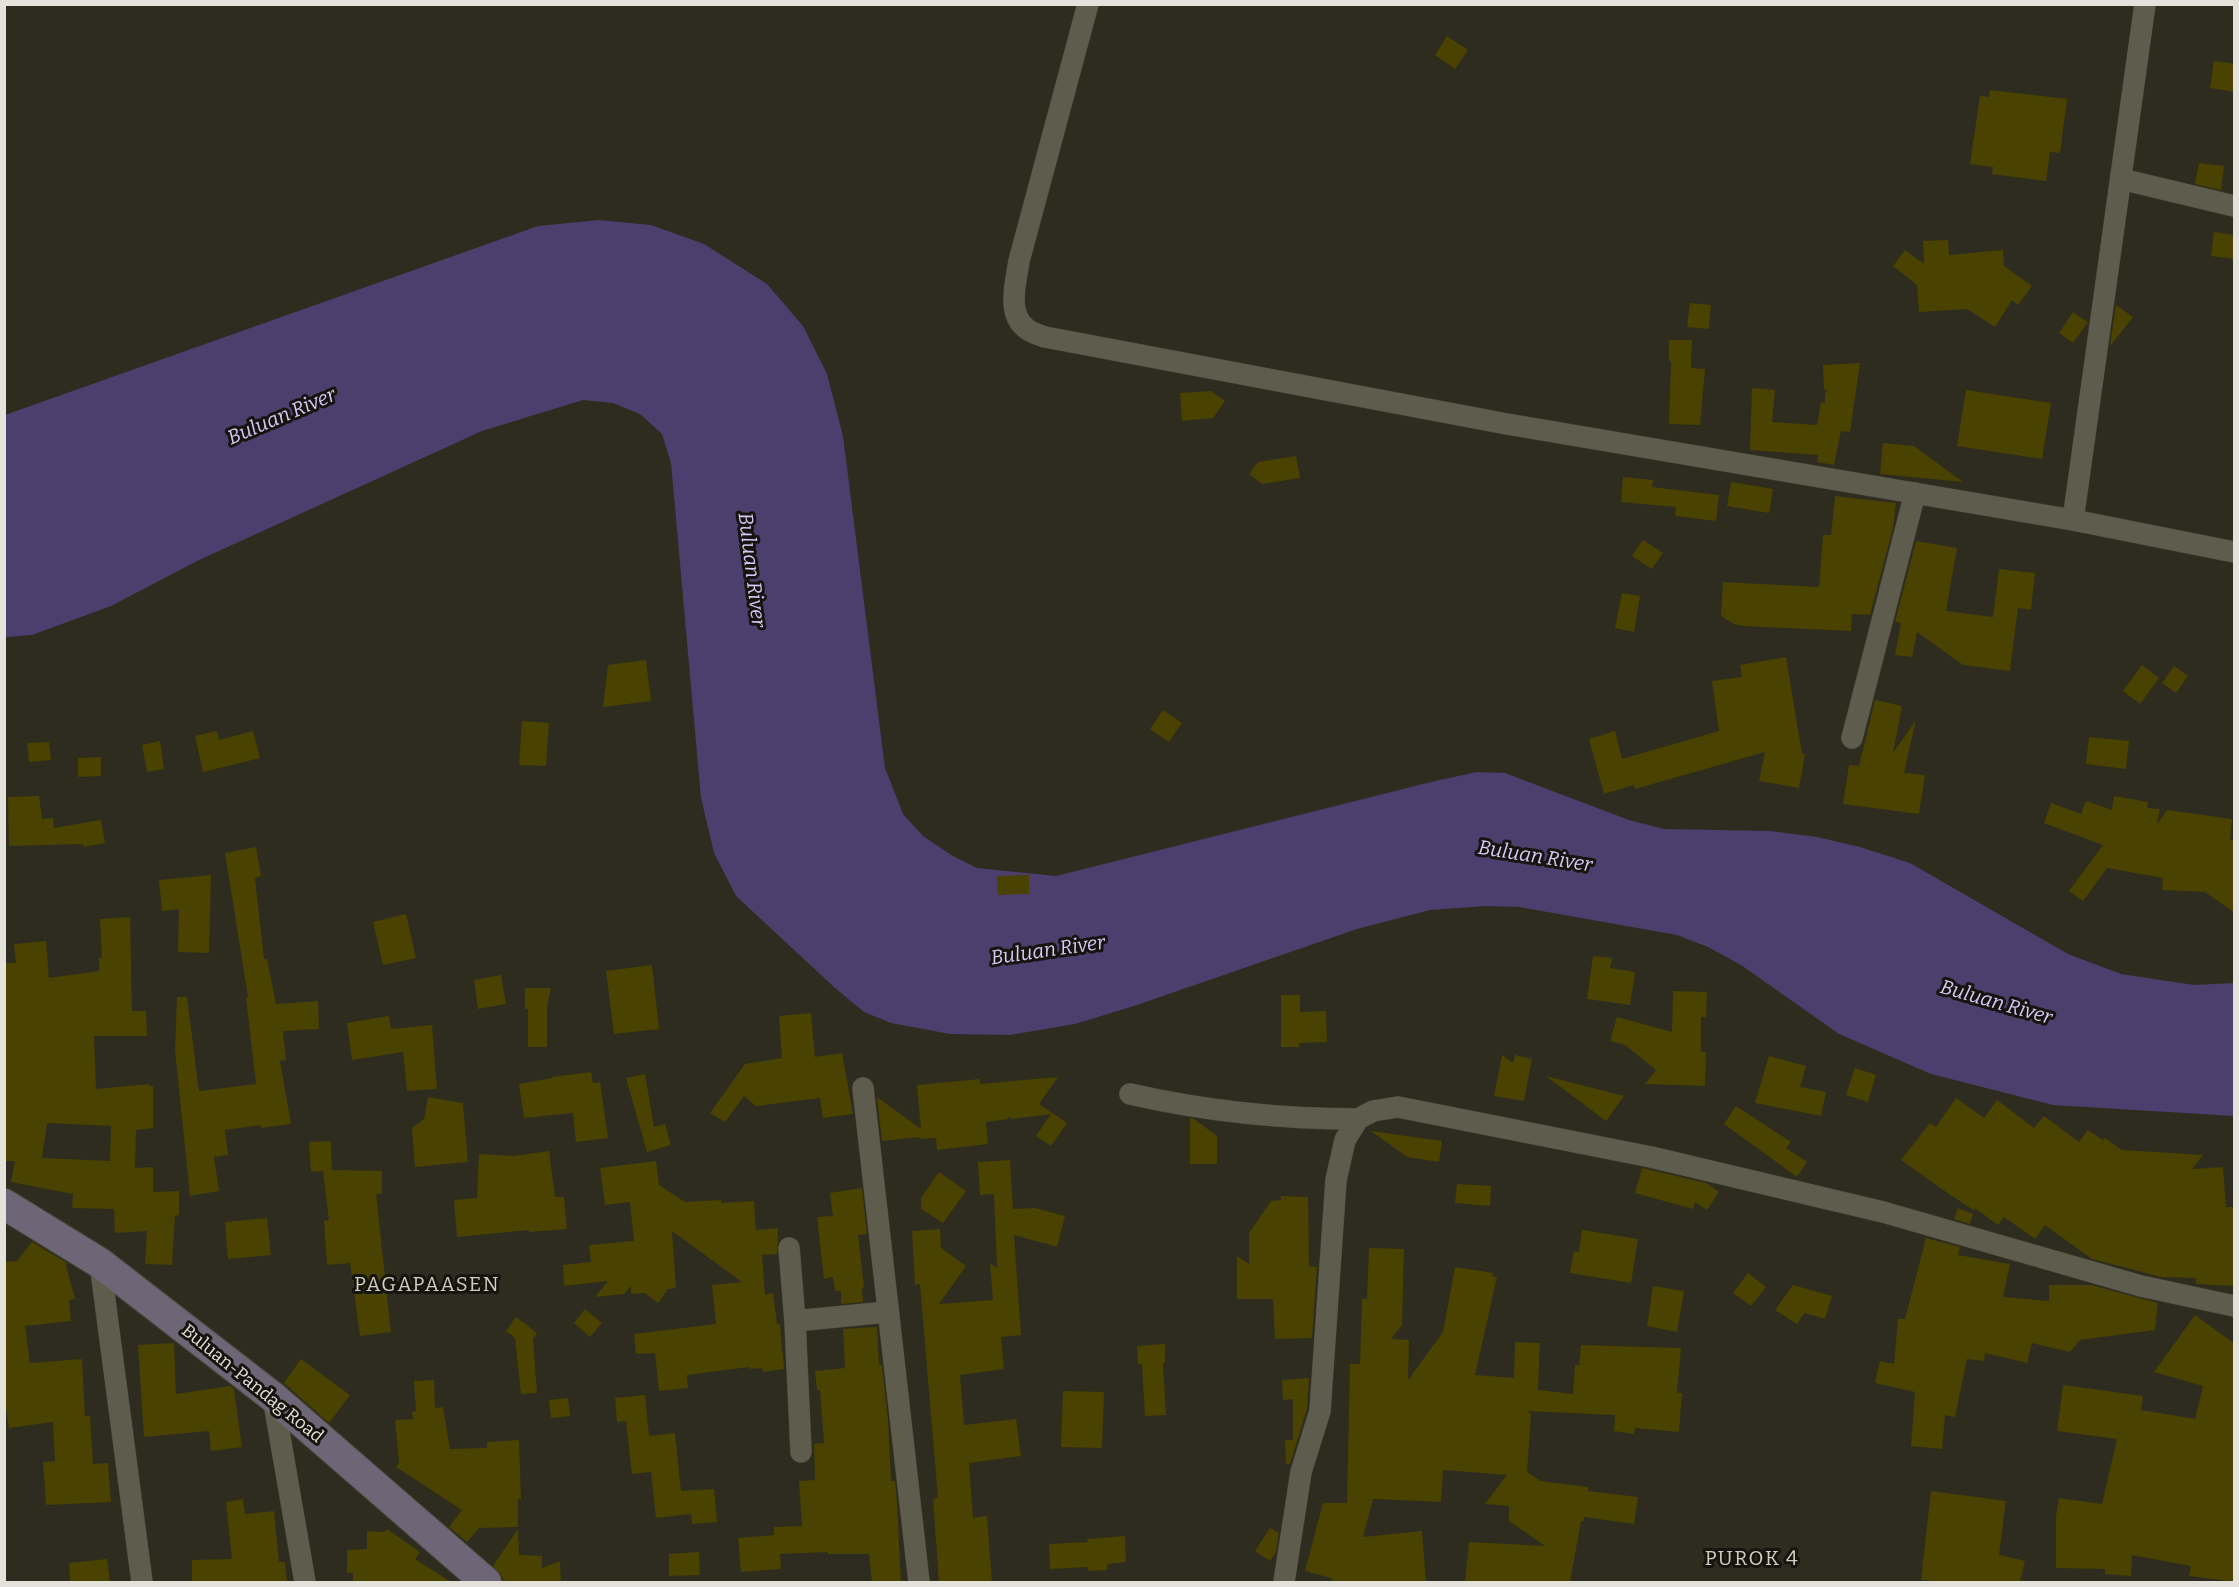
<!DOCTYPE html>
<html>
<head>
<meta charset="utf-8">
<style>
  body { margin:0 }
  #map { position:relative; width:2239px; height:1587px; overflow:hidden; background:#2e2c1f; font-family:Bitter,serif }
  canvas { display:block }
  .frame { position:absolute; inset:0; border:6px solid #e4e3db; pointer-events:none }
</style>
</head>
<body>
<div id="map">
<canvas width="2239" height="1587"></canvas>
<div class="frame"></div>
</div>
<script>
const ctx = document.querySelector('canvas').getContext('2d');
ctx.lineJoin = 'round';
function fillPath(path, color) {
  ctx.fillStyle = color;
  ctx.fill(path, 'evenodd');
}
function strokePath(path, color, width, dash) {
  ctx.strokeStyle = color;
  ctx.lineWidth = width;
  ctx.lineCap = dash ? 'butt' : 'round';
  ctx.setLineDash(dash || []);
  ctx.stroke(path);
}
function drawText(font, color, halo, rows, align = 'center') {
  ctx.font = font + ' Bitter,serif';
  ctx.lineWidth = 6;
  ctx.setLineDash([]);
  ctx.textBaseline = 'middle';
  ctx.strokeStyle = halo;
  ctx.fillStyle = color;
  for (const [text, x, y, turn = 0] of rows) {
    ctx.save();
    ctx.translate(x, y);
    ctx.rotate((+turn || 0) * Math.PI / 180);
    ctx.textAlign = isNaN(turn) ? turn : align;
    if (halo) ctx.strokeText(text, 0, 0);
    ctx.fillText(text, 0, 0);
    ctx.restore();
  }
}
fillPath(new Path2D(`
  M 599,220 L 651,225 L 704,244 L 767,284 L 803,326 L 827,374 L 843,436 L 885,768 L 903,814 L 923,836 L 951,855 L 977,868 L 1056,876 L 1435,781 L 1477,772 L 1505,773 L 1629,820 L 1664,829 L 1770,831 L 1817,837 L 1860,847 L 1910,863 L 2068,954 L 2121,974 L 2194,985 L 2234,983 L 2234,1116 L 2053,1105 L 1931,1074 L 1839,1034 L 1741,965 L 1708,947 L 1677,935 L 1519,907 L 1487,906 L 1430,910 L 1357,929 L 1134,1006 L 1075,1024 L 1010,1035 L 950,1034 L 891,1023 L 864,1012 L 835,988 L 736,896 L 714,853 L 701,798 L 671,463 L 662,434 L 640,414 L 613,403 L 583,400 L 482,431 L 197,561 L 111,606 L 32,635 L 5,637 L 5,415 L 538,226 Z`), '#4c3e6d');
fillPath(new Path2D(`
  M 1447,36 L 1468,50 L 1455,69 L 1435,55 Z
  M 2214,61 L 2235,64 L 2235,92 L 2210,88 Z
  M 1990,90 L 2067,99 L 2060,153 L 2050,152 L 2046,181 L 1992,174 L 1993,167 L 1970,164 L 1980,96 L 1989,97 Z
  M 2199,163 L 2224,166 L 2221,190 L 2195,184 Z
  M 2214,232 L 2235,235 L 2235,259 L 2211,256 Z
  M 1948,240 L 1949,255 L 2003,250 L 2004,266 L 2032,286 L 2018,305 L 2012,300 L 1995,327 L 1967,309 L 1919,312 L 1917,285 L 1893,266 L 1905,250 L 1924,264 L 1923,241 Z
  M 1690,303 L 1711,305 L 1709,329 L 1687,327 Z
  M 2116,305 L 2133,317 L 2111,345 L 2110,345 Z
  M 2073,312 L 2088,322 L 2073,343 L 2059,333 Z
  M 1669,340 L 1692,340 L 1691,368 L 1705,369 L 1700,425 L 1669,424 L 1671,361 L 1669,361 Z
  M 1860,363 L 1850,432 L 1841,431 L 1834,465 L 1817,462 L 1818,455 L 1750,450 L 1752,388 L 1775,390 L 1772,422 L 1817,425 L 1821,402 L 1825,403 L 1825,392 L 1829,393 L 1824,389 L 1823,365 Z
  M 1966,390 L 2051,403 L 2042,459 L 1957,446 Z
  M 1211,391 L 1225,401 L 1213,418 L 1182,421 L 1180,393 Z
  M 1883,443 L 1914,446 L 1963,482 L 1880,474 Z
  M 1296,456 L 1300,478 L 1262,484 L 1249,474 L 1258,462 Z
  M 1623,477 L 1653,480 L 1652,487 L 1719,495 L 1716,521 L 1675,516 L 1676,507 L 1621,502 Z
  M 1731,482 L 1773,489 L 1769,513 L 1727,506 Z
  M 1835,496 L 1896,503 L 1893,528 L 1870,615 L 1852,614 L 1851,631 L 1743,626 L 1734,624 L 1721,616 L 1723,582 L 1819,587 L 1823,535 L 1831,535 Z
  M 1643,540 L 1663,553 L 1652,569 L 1632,556 Z
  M 1916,541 L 1957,548 L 1946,611 L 1993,617 L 1999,569 L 2035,573 L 2031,610 L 2018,608 L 2010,671 L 1963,665 L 1917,632 L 1912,657 L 1895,655 L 1901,623 L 1895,622 Z
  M 1622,593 L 1640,596 L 1634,632 L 1615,628 Z
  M 1786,657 L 1802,754 L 1805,754 L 1799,788 L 1759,781 L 1765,752 L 1635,789 L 1634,785 L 1604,794 L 1589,739 L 1615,731 L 1622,759 L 1719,731 L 1712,681 L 1742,677 L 1740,665 Z
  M 646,660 L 651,701 L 603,707 L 608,665 Z
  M 2142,665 L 2159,678 L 2140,704 L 2123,691 Z
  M 2174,666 L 2188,676 L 2176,693 L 2162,683 Z
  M 1875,700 L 1902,706 L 1893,753 L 1916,720 L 1904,773 L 1925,775 L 1919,814 L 1843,804 L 1849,765 L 1859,766 Z
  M 1163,710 L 1182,723 L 1169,742 L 1150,729 Z
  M 522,721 L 549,723 L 546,766 L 519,765 Z
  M 217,731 L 219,740 L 253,731 L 260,758 L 203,772 L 195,736 Z
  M 2089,737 L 2129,741 L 2126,769 L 2086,764 Z
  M 160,741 L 164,769 L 147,772 L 142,745 Z
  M 49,742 L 51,760 L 29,762 L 27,743 Z
  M 101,757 L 101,776 L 78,777 L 78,758 Z
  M 39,796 L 42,819 L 53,818 L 54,828 L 101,820 L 105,843 L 84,847 L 83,844 L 9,846 L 8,797 Z
  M 2114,796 L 2148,802 L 2147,808 L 2160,809 L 2157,824 L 2167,810 L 2232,819 L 2230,840 L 2235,840 L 2235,913 L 2205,892 L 2162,890 L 2163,878 L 2107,868 L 2083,901 L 2069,891 L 2103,845 L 2044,823 L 2051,803 L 2081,814 L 2086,801 L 2112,810 Z
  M 256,847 L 261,876 L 255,878 L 264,959 L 267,959 L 276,1004 L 318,1001 L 319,1029 L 283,1031 L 286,1060 L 280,1061 L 291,1124 L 261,1128 L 261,1125 L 225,1130 L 228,1155 L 214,1157 L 219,1191 L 190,1196 L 175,1050 L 177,997 L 187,997 L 199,1091 L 256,1084 L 246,998 L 248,997 L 225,853 Z
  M 211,875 L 209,953 L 178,952 L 179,909 L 162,911 L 159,880 Z
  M 1029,875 L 1029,894 L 998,895 L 997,876 Z
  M 406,914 L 416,958 L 383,965 L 373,922 Z
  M 130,917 L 132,1011 L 146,1011 L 147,1036 L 94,1036 L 96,1089 L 149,1084 L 149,1086 L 153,1086 L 153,1128 L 136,1130 L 135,1168 L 153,1167 L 153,1192 L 179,1191 L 179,1215 L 175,1216 L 172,1265 L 145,1264 L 147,1231 L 115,1233 L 114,1209 L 72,1208 L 73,1194 L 11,1182 L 15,1161 L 4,1161 L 4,963 L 16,963 L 14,944 L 46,941 L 49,978 L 99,971 L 99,958 L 102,958 L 100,919 ZM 47,1123 L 111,1126 L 110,1161 L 42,1158 Z
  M 1593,956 L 1612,958 L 1610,968 L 1635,972 L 1630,1005 L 1587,999 Z
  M 652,965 L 659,1029 L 614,1034 L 606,971 Z
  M 501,975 L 506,1004 L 478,1009 L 474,980 Z
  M 525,988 L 551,988 L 547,1007 L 547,1047 L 528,1047 L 528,1009 L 525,1009 Z
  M 1673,991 L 1707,992 L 1706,1017 L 1701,1017 L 1701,1052 L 1706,1052 L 1705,1086 L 1645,1084 L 1656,1070 L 1625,1045 L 1610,1041 L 1617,1017 L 1672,1032 Z
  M 1281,995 L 1300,995 L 1300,1012 L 1326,1011 L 1327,1042 L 1299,1043 L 1299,1047 L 1281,1047 Z
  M 811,1013 L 815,1057 L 842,1053 L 853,1114 L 823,1118 L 820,1098 L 756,1106 L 744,1096 L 725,1122 L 710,1113 L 745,1064 L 782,1058 L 779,1016 Z
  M 389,1016 L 391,1029 L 432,1025 L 437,1089 L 407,1091 L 403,1052 L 352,1060 L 347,1023 Z
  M 1502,1055 L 1513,1063 L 1515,1055 L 1532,1059 L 1524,1101 L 1494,1096 Z
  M 1769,1056 L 1806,1066 L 1800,1087 L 1826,1092 L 1821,1116 L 1755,1103 Z
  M 1855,1068 L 1876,1075 L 1868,1102 L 1846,1095 Z
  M 591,1072 L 593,1083 L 600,1082 L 608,1138 L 576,1142 L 573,1113 L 524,1118 L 519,1084 L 552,1078 L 552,1077 Z
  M 645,1074 L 654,1127 L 665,1124 L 671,1145 L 647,1152 L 626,1078 Z
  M 1546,1076 L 1597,1089 L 1624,1096 L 1606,1121 Z
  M 1058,1077 L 1039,1104 L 1067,1123 L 1051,1146 L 1036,1136 L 1051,1114 L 1011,1119 L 1008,1116 L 1008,1119 L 986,1122 L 988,1144 L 937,1150 L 936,1138 L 919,1139 L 920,1137 L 882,1141 L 877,1097 L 921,1129 L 917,1085 L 980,1079 L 980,1084 Z
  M 428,1097 L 463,1103 L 468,1162 L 415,1167 L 412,1128 L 424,1119 Z
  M 1956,1098 L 1984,1118 L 1997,1100 L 2034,1128 L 2044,1116 L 2079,1142 L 2088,1130 L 2103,1140 L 2105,1138 L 2122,1150 L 2203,1155 L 2192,1169 L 2223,1167 L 2226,1207 L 2235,1207 L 2235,1286 L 2196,1284 L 2196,1278 L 2161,1277 L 2092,1259 L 2045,1225 L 2035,1239 L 2004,1217 L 1998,1225 L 1975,1208 L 1975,1211 L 1949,1194 L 1901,1160 L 1930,1123 L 1936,1127 Z
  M 1736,1106 L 1791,1142 L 1786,1148 L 1807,1162 L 1797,1177 L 1724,1124 Z
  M 1190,1118 L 1194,1119 L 1217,1136 L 1217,1164 L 1190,1164 Z
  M 1371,1131 L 1442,1141 L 1439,1162 L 1407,1157 Z
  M 331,1141 L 332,1170 L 382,1171 L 382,1194 L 376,1194 L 391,1332 L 360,1336 L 350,1263 L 327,1265 L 324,1221 L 329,1220 L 323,1171 L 311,1172 L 309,1142 Z
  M 549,1151 L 555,1197 L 564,1197 L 567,1229 L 529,1232 L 529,1230 L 457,1237 L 454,1200 L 477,1198 L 479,1154 L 514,1156 Z
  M 1010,1160 L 1013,1209 L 1035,1208 L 1065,1216 L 1057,1247 L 1014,1235 L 1021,1335 L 1001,1337 L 1004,1369 L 960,1375 L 964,1425 L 1016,1419 L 1021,1456 L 969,1463 L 973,1518 L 987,1516 L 992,1582 L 939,1582 L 933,1499 L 938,1498 L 920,1284 L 915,1285 L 912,1231 L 940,1229 L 941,1248 L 966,1266 L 939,1304 L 993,1300 L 990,1263 L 997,1268 L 994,1194 L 980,1195 L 978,1162 Z
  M 656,1161 L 659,1185 L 685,1202 L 721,1200 L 721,1203 L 754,1201 L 756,1230 L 778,1228 L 777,1254 L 762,1255 L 765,1295 L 773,1293 L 777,1324 L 780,1324 L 784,1369 L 763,1372 L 762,1368 L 750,1369 L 749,1367 L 687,1375 L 688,1388 L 659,1391 L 655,1353 L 636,1354 L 634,1334 L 716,1324 L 712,1285 L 742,1282 L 672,1231 L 676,1288 L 668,1289 L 658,1303 L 645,1293 L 631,1294 L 631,1286 L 624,1294 L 595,1297 L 608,1281 L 564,1286 L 563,1265 L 591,1262 L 589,1245 L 634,1241 L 630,1202 L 605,1205 L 600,1168 Z
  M 1642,1168 L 1706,1183 L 1719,1192 L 1707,1210 L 1695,1202 L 1693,1209 L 1635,1193 Z
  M 939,1172 L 966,1191 L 943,1223 L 921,1209 L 921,1198 Z
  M 1457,1184 L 1491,1186 L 1490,1206 L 1455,1203 Z
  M 862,1188 L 867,1234 L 858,1235 L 864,1287 L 862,1288 L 863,1302 L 841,1304 L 841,1291 L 835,1291 L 833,1277 L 824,1279 L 817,1217 L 833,1216 L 830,1193 Z
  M 1281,1196 L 1308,1197 L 1309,1266 L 1317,1267 L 1312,1338 L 1275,1339 L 1273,1299 L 1237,1299 L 1237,1256 L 1249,1264 L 1249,1233 L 1271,1201 L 1281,1200 Z
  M 1958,1208 L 1973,1214 L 1970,1224 L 1954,1219 Z
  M 267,1218 L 271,1255 L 228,1259 L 225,1222 Z
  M 1582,1230 L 1638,1239 L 1631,1283 L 1570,1273 L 1574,1251 L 1579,1252 Z
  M 1926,1238 L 1960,1247 L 1958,1255 L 2010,1264 L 2003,1297 L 2049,1301 L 2049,1285 L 2091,1285 L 2158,1303 L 2155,1330 L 2080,1340 L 2070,1352 L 2032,1343 L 2027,1363 L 1985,1353 L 1984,1361 L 1967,1359 L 1955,1417 L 1945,1415 L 1942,1449 L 1911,1446 L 1915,1392 L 1875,1383 L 1880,1361 L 1894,1364 L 1898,1319 L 1905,1319 Z
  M 32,1242 L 67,1263 L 66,1266 L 75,1299 L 69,1300 L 71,1321 L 25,1326 L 30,1363 L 82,1359 L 85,1416 L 90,1416 L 93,1464 L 108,1463 L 111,1502 L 46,1505 L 43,1462 L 55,1461 L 53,1422 L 9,1428 L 4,1397 L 4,1262 L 17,1261 Z
  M 1369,1248 L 1404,1249 L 1402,1325 L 1391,1339 L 1409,1340 L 1408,1380 L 1443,1332 L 1455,1267 L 1493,1273 L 1492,1276 L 1497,1277 L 1475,1375 L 1514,1378 L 1515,1342 L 1540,1343 L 1538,1390 L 1573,1394 L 1575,1365 L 1579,1365 L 1581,1345 L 1681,1348 L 1677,1393 L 1682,1393 L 1679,1432 L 1635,1428 L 1634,1434 L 1614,1431 L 1615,1415 L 1527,1411 L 1531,1414 L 1527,1472 L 1541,1481 L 1588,1487 L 1588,1491 L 1638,1497 L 1634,1524 L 1584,1517 L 1584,1521 L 1581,1521 L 1570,1582 L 1465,1582 L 1469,1542 L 1545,1546 L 1509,1521 L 1509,1506 L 1485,1504 L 1507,1475 L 1443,1470 L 1441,1502 L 1373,1499 L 1363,1537 L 1422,1531 L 1426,1582 L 1332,1582 L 1331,1578 L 1305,1571 L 1323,1503 L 1347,1503 L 1350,1364 L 1360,1364 L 1362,1299 L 1367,1299 Z
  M 1748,1273 L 1766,1287 L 1751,1306 L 1733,1293 Z
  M 1793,1285 L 1832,1296 L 1825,1319 L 1804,1313 L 1797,1324 L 1775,1310 Z
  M 1653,1286 L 1684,1291 L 1677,1332 L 1647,1326 Z
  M 585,1309 L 602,1323 L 590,1337 L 574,1323 Z
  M 2195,1315 L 2235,1344 L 2235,1582 L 2189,1576 L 2191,1566 L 2132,1555 L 2131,1576 L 2105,1574 L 2105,1569 L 2056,1568 L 2056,1516 L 2059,1498 L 2102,1504 L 2117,1439 L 2057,1431 L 2063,1385 L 2143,1396 L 2141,1410 L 2195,1419 L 2203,1386 L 2154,1372 Z
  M 516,1317 L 537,1333 L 533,1339 L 537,1393 L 521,1394 L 515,1338 L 506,1331 Z
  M 877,1327 L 879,1365 L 882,1365 L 888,1420 L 891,1481 L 895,1481 L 897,1503 L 901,1582 L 872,1582 L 869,1554 L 828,1554 L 828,1552 L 780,1554 L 781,1569 L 741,1572 L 738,1538 L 774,1535 L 774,1527 L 802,1526 L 799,1481 L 815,1480 L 814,1444 L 824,1443 L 820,1390 L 817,1390 L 815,1371 L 845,1368 L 843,1329 Z
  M 174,1343 L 176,1394 L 230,1386 L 234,1389 L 242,1447 L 211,1451 L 209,1431 L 144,1437 L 138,1345 Z
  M 1165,1344 L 1165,1363 L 1163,1363 L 1166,1415 L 1145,1416 L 1142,1364 L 1138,1364 L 1137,1346 Z
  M 301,1359 L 350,1395 L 329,1423 L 284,1383 Z
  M 1309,1378 L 1307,1409 L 1290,1464 L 1286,1464 L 1285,1440 L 1293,1440 L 1293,1399 L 1283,1400 L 1282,1380 Z
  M 434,1380 L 435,1408 L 443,1407 L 450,1449 L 487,1448 L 487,1442 L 519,1440 L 521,1499 L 518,1499 L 518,1527 L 479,1528 L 467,1542 L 449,1527 L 462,1510 L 396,1467 L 399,1463 L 395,1420 L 413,1419 L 412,1412 L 416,1411 L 414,1381 Z
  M 1063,1391 L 1104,1392 L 1102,1448 L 1061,1447 Z
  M 645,1395 L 649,1436 L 675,1433 L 681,1491 L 714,1489 L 717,1522 L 692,1524 L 691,1514 L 656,1518 L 651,1472 L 632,1474 L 626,1421 L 617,1422 L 615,1398 Z
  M 568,1398 L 570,1416 L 551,1418 L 549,1400 Z
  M 1931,1491 L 2006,1501 L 1999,1555 L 2025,1561 L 2020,1582 L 1948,1582 L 1921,1580 Z
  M 243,1499 L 245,1514 L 274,1511 L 279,1562 L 285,1562 L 287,1582 L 192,1582 L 192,1560 L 232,1559 L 226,1502 Z
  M 1270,1528 L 1279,1533 L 1276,1552 L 1270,1561 L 1255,1551 Z
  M 387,1529 L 420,1552 L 415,1559 L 451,1582 L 353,1582 L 353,1573 L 347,1573 L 347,1550 L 367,1549 L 367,1531 L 384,1532 Z
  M 518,1529 L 519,1555 L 542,1556 L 542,1568 L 560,1561 L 561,1582 L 508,1582 L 503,1580 L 502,1576 L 493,1566 Z
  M 1125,1536 L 1126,1562 L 1107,1564 L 1107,1570 L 1088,1571 L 1088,1567 L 1050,1569 L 1049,1544 L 1088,1542 L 1087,1539 Z
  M 699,1552 L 700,1575 L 669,1576 L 669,1554 Z
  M 107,1559 L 110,1582 L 70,1582 L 69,1563 Z`), '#494200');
const minor = new Path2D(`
  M 1088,4 L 1019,261 C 1016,282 1006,315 1027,329 C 1032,333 1039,335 1045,337 L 1507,424 L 2073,520 L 2234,552
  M 2121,179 L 2234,206
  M 2073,520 L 2145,4
  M 1852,738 L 1915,493
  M 863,1088 L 919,1582
  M 1130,1094 C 1205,1111 1281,1119 1358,1119
  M 789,1248 L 795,1321 L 801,1452
  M 100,1263 L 142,1582
  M 795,1321 L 887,1312
  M 273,1397 L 305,1582
  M 1284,1582 L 1301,1472 L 1320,1411 L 1336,1180 L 1345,1140 L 1358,1119 L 1373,1111 L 1398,1107 L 1651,1157 L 1883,1212 L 2141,1286 L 2234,1306`);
const secondary = new Path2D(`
  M 4,1204 L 100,1263 L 273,1397 L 486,1582`);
strokePath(minor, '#4c4a3f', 22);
strokePath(secondary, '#4c4a3f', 32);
strokePath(minor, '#5d5c4d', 21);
strokePath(secondary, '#6e6676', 30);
drawText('18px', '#e4e3db', '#15140e', [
  ["Buluan-Pandag Road",252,1384,39]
]);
drawText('italic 20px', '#d5c9f8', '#15140e', [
  ["Buluan River",282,417,-23],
  ["Buluan River",751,570,83],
  ["Buluan River",1535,857,9],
  ["Buluan River",1048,951,-8],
  ["Buluan River",1996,1003,16]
]);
ctx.letterSpacing = '1.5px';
drawText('20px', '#d0cebd', '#15140e', [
  ["PAGAPAASEN",427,1285],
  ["PUROK 4",1752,1559]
]);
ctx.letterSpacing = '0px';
</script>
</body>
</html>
